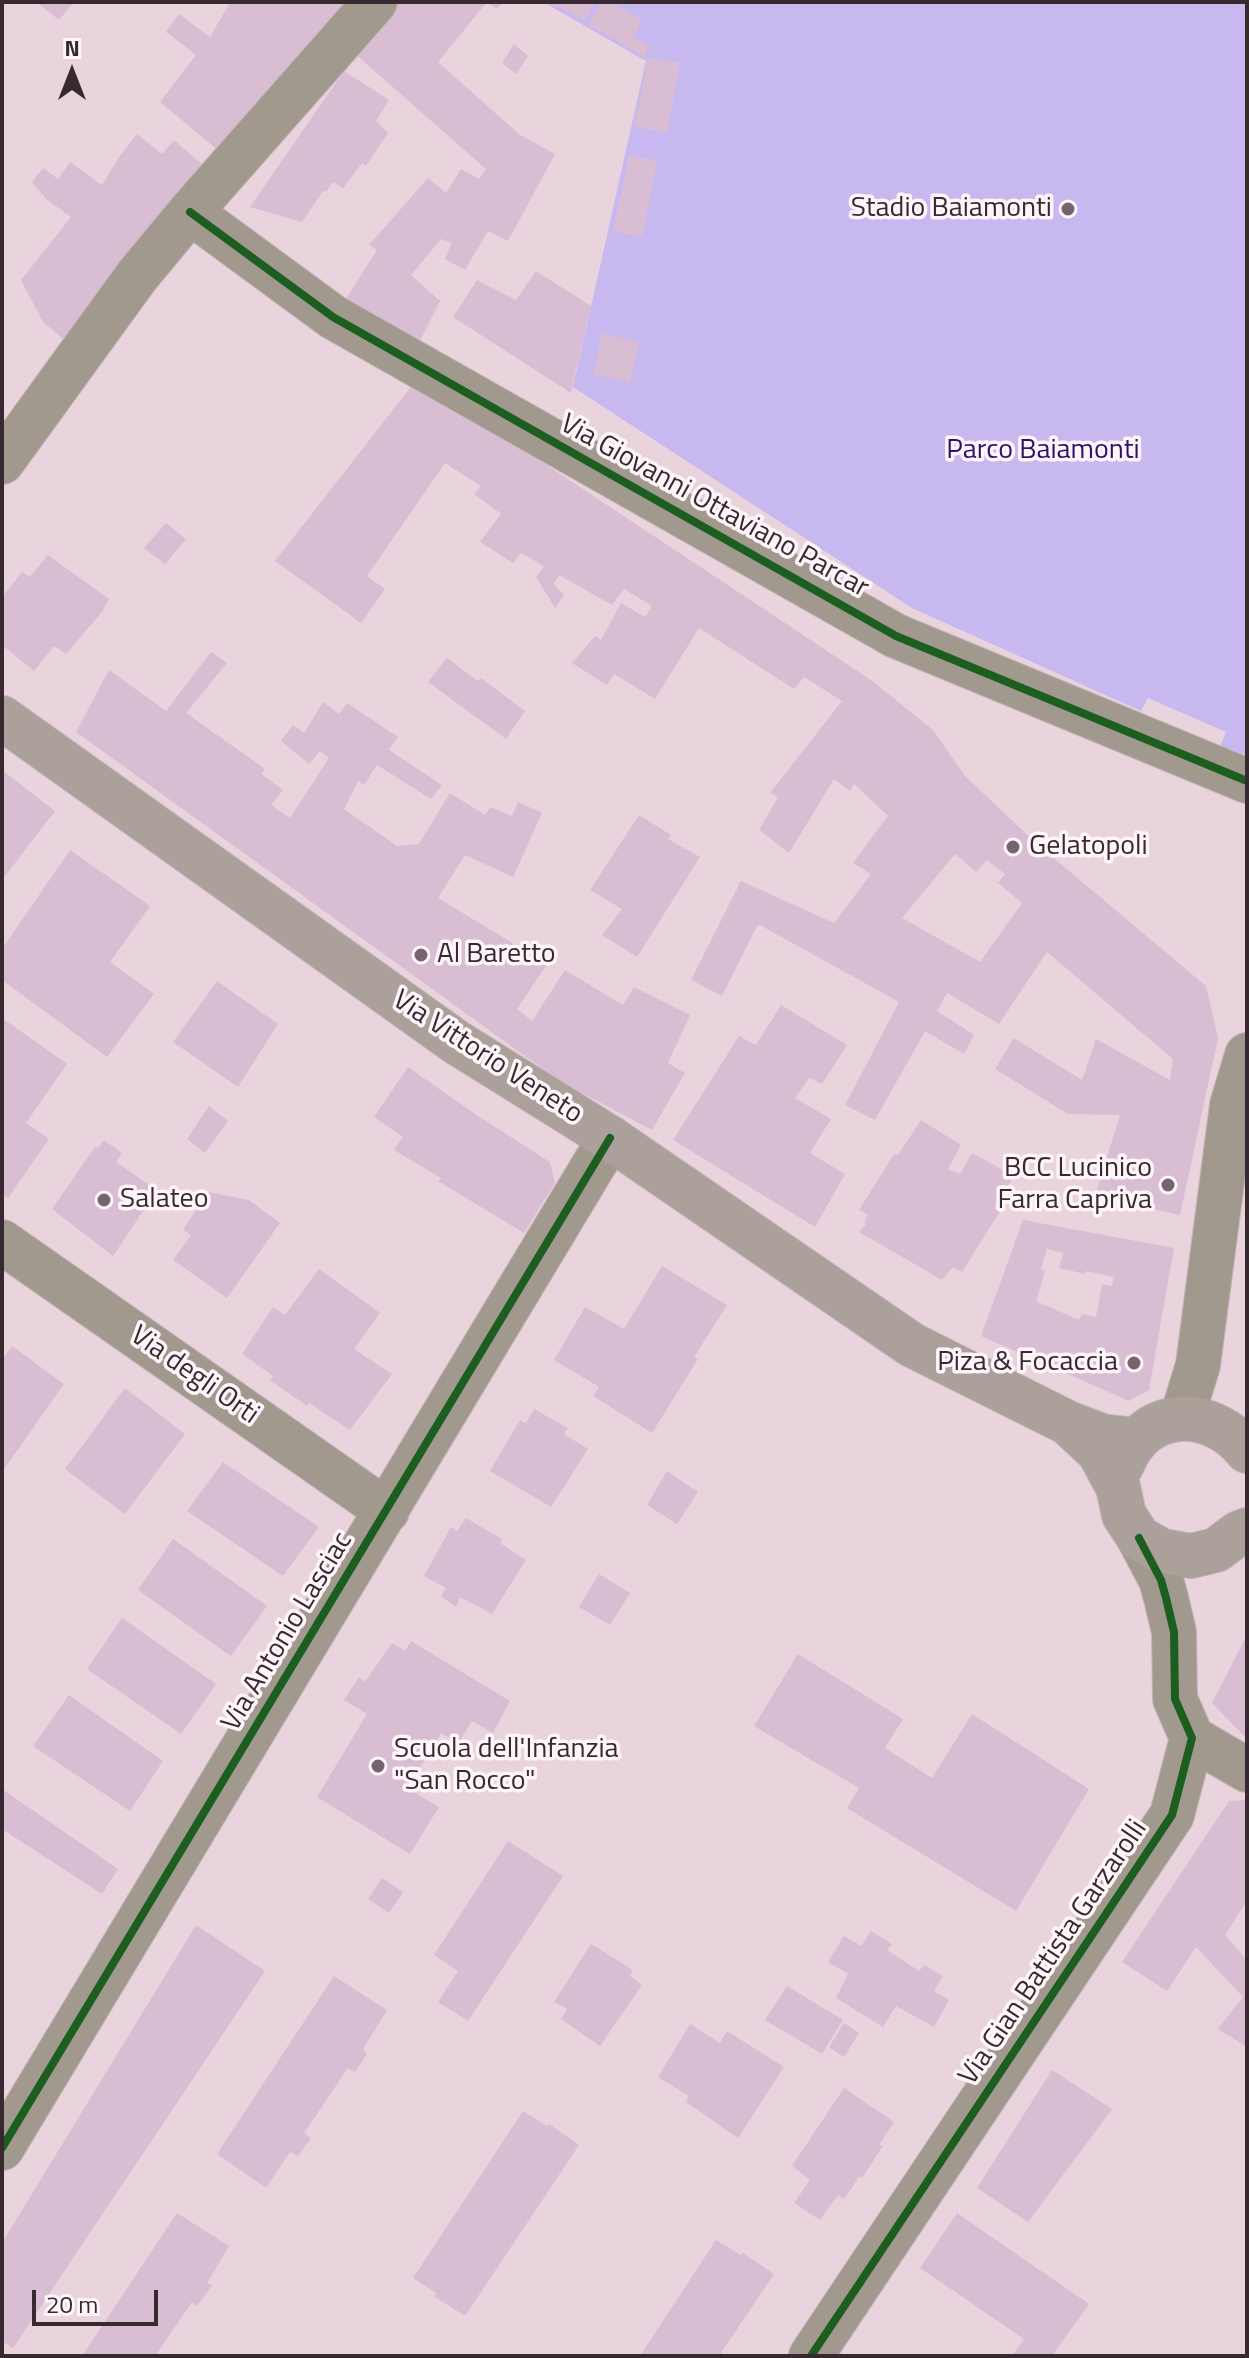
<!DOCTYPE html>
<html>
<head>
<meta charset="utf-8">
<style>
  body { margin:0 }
  #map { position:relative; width:1249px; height:2358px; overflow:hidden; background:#e9d3dd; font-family:"Titillium Web",sans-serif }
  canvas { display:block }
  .frame { position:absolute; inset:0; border:4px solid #382930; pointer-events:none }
  .north { position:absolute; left:32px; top:32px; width:80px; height:80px; -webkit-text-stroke:6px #fdf5f9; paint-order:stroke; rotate:0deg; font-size:22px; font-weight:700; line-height:32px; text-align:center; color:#382930 }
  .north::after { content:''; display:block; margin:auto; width:28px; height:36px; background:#382930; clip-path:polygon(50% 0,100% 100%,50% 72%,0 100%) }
  .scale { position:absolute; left:32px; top:2290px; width:126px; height:36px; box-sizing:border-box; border:4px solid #382930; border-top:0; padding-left:10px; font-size:24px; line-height:28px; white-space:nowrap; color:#382930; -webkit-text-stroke:6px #fdf5f9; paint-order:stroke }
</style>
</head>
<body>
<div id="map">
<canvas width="1249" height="2358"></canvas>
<div class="frame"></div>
<div class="north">N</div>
<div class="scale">20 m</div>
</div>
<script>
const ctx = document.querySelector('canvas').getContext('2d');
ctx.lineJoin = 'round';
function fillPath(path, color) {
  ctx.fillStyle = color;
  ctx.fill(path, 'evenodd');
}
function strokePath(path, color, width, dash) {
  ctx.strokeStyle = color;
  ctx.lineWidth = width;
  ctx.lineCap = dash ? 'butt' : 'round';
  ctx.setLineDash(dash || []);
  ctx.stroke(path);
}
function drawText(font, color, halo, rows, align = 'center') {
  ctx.font = font + ' "Titillium Web",sans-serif';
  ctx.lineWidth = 7;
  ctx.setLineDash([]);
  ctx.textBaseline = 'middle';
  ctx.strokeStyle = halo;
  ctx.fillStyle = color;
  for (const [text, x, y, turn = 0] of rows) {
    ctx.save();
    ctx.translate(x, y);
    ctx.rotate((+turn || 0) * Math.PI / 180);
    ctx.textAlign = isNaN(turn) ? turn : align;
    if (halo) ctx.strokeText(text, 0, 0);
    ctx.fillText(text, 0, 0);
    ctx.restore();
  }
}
fillPath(new Path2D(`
  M 543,2 L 1247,2 L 1247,759 L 1220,747 L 1226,732 L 1148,698 L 1141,711 L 912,608 L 573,387 L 646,61 Z`), '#c7b8ef');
fillPath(new Path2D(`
  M 36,2 L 74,2 L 59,20 Z
  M 230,2 L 356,2 L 225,156 L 160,102 L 196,55 L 166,32 L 179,14 L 210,37 Z
  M 398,2 L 503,2 L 497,9 L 487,2 L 438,62 L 520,135 L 555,154 L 508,241 L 488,231 L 465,270 L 445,259 L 452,243 L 441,239 L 411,275 L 440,301 L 419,343 L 342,305 L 377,250 L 369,245 L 428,178 L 446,193 L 461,169 L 479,179 L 486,169 L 354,53 Z
  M 550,2 L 595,2 L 585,21 Z
  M 601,2 L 611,2 L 642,20 L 633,37 L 650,46 L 644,57 L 589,25 Z
  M 514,44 L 528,56 L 516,74 L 502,63 Z
  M 648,57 L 680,63 L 667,133 L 635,126 Z
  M 344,71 L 389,100 L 376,121 L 388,133 L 366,166 L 362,163 L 343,188 L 333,182 L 326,192 L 323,191 L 302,222 L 250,207 Z
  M 137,134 L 162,154 L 174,140 L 212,173 L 73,347 L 43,322 L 21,280 L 71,217 L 46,199 L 32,182 L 43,168 L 58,179 L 70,162 L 102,185 L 119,157 Z
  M 629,155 L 657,161 L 642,237 L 613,231 Z
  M 536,271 L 591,306 L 571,393 L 453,317 L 477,280 L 516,300 Z
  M 602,333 L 639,342 L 630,383 L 593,374 Z
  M 417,379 L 871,680 L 933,730 L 965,776 L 1037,844 L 1206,986 L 1218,1038 L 1180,1215 L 1095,1196 L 1120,1115 L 1068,1114 L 995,1069 L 1014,1038 L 1082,1080 L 1096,1039 L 1170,1080 L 1173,1059 L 1047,952 L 999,1024 L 947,993 L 937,1011 L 974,1035 L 964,1054 L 925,1031 L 875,1120 L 845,1105 L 899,1002 L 758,924 L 722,996 L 691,980 L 741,881 L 834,923 L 871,874 L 853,863 L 888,816 L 854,784 L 850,791 L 834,779 L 789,853 L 759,830 L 778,797 L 770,793 L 842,701 L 804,677 L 794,689 L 699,628 L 655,699 L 614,674 L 607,685 L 572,663 L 595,636 L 601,640 L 621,603 L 645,617 L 652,606 L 624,589 L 612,605 L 559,575 L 554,584 L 564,595 L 555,608 L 536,577 L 544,566 L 521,553 L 513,563 L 480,542 L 501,514 L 474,494 L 481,486 L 445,463 L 367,576 L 385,589 L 361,623 L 275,561 ZM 955,854 L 976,872 L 987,860 L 1005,874 L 998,883 L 1022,903 L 980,962 L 902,918 Z
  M 166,523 L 186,539 L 165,564 L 144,548 Z
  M 48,555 L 109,599 L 102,612 L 66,654 L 54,646 L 34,671 L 2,645 L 2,597 L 22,572 L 30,577 Z
  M 211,652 L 227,663 L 186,713 L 265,769 L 261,774 L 283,790 L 271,805 L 290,818 L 329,758 L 320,751 L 309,764 L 281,741 L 293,725 L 304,733 L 323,702 L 339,714 L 347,703 L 398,737 L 389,750 L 442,785 L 431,799 L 377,765 L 364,785 L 358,781 L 344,809 L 397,846 L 419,844 L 450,793 L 485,815 L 490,807 L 512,816 L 518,802 L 542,813 L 513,877 L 465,855 L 438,898 L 547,964 L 517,1009 L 532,1021 L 565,970 L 623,1005 L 634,987 L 690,1015 L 668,1063 L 685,1073 L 652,1130 L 561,1082 L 76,732 L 109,670 L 166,711 Z
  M 447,658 L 478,681 L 481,678 L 525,711 L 506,739 L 428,682 Z
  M 2,770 L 55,811 L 2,880 Z
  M 639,815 L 671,835 L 668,839 L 700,857 L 637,957 L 602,935 L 622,909 L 590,890 Z
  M 70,850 L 150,906 L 110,962 L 154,994 L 107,1057 L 2,980 L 2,949 Z
  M 217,981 L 278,1024 L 238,1087 L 173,1042 Z
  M 781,1005 L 847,1045 L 822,1084 L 809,1078 L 795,1098 L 831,1119 L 810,1153 L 845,1174 L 815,1227 L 673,1140 L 739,1036 L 756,1045 Z
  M 2,1018 L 67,1064 L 26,1123 L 49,1139 L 8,1198 L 2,1194 Z
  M 408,1067 L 478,1116 L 550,1162 L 555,1183 L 524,1233 L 438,1181 L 441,1178 L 394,1150 L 403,1137 L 374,1117 Z
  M 209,1106 L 228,1121 L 205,1153 L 187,1139 Z
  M 921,1120 L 961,1145 L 948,1169 L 960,1174 L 972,1153 L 1014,1176 L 994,1208 L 1000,1211 L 962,1272 L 953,1267 L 942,1280 L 859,1232 L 866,1224 L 864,1223 L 868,1214 L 859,1210 L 894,1154 L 898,1155 Z
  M 104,1140 L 122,1153 L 116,1162 L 157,1190 L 113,1256 L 52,1209 L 95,1147 L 98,1148 Z
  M 208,1192 L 249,1200 L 280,1223 L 227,1298 L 173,1260 L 191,1235 L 183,1230 Z
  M 1023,1220 L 1174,1248 L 1149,1390 L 1129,1401 L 981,1336 ZM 1047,1249 L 1063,1253 L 1059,1268 L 1085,1274 L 1086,1271 L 1114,1277 L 1112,1286 L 1102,1284 L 1096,1317 L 1082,1314 L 1079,1320 L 1036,1301 L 1045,1272 L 1041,1269 Z
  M 662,1266 L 727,1305 L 694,1357 L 698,1359 L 652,1433 L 593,1396 L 599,1387 L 554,1360 L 585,1307 L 624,1329 Z
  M 319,1269 L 380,1313 L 354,1349 L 392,1374 L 350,1430 L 309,1403 L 307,1406 L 270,1380 L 273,1376 L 242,1354 L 273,1307 L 285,1315 Z
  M 12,1346 L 64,1384 L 2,1472 L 2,1360 Z
  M 125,1388 L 185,1434 L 125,1514 L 65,1469 Z
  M 534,1409 L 568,1428 L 564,1434 L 588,1449 L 551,1507 L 490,1471 L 520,1420 L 526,1423 Z
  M 223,1462 L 319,1527 L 283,1576 L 187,1511 Z
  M 667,1471 L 698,1492 L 677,1524 L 647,1505 Z
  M 466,1518 L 502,1539 L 500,1543 L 526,1560 L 492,1614 L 460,1597 L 456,1607 L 441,1596 L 446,1588 L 424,1576 L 451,1527 L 457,1531 Z
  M 173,1539 L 267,1606 L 231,1656 L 138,1590 Z
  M 599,1574 L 630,1593 L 610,1625 L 579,1607 Z
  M 122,1618 L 216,1684 L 181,1734 L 87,1669 Z
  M 1247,1635 L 1247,1739 L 1212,1703 Z
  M 411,1641 L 510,1701 L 493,1733 L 472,1721 L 458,1743 L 441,1733 L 407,1788 L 439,1807 L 410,1854 L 317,1797 L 367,1714 L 344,1700 L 359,1677 L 365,1682 L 392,1643 L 405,1651 Z
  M 798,1654 L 903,1719 L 885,1748 L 932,1778 L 972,1714 L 1089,1789 L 1016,1911 L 847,1808 L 859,1788 L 754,1726 Z
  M 69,1695 L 163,1761 L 130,1811 L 33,1746 Z
  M 2,1789 L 118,1869 L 102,1894 L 2,1829 Z
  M 1247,1800 L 1247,1901 L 1225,1935 L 1247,1960 L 1247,2047 L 1218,2029 L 1243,1997 L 1196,1947 L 1167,1991 L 1122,1962 L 1229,1801 Z
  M 508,1841 L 563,1876 L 468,2021 L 438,2002 L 458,1971 L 434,1955 Z
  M 382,1878 L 403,1892 L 389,1913 L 368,1899 Z
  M 196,1925 L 265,1971 L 13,2348 L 2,2341 L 2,2243 Z
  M 871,1931 L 892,1944 L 887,1950 L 919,1971 L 924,1965 L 943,1976 L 934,1991 L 949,2000 L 934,2027 L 896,2006 L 883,2027 L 836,1998 L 848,1974 L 828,1962 L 844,1936 L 861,1946 Z
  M 591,1944 L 633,1970 L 630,1976 L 642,1985 L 600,2046 L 561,2019 L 567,2009 L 554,2002 Z
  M 334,1976 L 387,2010 L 363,2049 L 367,2054 L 355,2072 L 348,2068 L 304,2133 L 311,2138 L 298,2156 L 290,2152 L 266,2188 L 217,2154 Z
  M 787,1986 L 843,2020 L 822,2054 L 765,2020 Z
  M 844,2023 L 859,2033 L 844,2057 L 829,2047 Z
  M 690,2024 L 720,2043 L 727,2031 L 784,2067 L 738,2138 L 686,2102 L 689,2096 L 658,2077 Z
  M 1052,2070 L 1112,2109 L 1028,2222 L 977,2188 Z
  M 844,2088 L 894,2122 L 879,2145 L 883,2146 L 862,2178 L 859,2177 L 844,2199 L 838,2195 L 820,2220 L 794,2203 L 810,2180 L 792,2166 Z
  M 523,2111 L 547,2126 L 549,2124 L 579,2145 L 465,2316 L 435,2297 L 436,2293 L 413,2278 Z
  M 177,2213 L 229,2246 L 207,2283 L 212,2286 L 197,2306 L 192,2302 L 155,2356 L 82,2356 Z
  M 957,2213 L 1089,2304 L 1052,2356 L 1012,2356 L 1024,2339 L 920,2268 Z
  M 716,2240 L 741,2255 L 743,2253 L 774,2274 L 719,2356 L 640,2356 Z`), '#d9bed3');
const minor = new Path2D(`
  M 190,212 L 333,317 L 896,636 L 1247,781
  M 2,462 L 137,276 L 190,212 L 375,2
  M 2,1242 L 387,1511
  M 1182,1417 L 1198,1365 L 1232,1105 L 1247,1055
  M 1192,1738 L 1247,1770
  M 2,2148 L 610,1138
  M 811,2356 L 1172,1815 L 1192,1738 L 1175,1699 L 1174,1632 L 1166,1598 L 1161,1580 L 1139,1538`);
const major = new Path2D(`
  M 2,718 L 456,1042 L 610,1138 L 912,1345 L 1068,1423 L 1102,1436 L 1135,1440
  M 1068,1423 L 1099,1452 L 1118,1487 L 1124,1515 L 1139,1538 L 1162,1551 L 1191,1556 L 1216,1550 L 1239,1533 L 1247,1530
  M 1122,1465 C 1144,1407 1210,1405 1247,1451`);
strokePath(minor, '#c4b3ba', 46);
strokePath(major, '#c4b3ba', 46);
strokePath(minor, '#a2998e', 44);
strokePath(major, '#aca09b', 44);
strokePath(new Path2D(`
  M 190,212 L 333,317 L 896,636 L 1247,781
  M 2,2148 L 610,1138
  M 811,2356 L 1172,1815 L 1192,1738 L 1175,1699 L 1174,1632 L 1166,1598 L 1161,1580 L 1139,1538`), '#1b5e20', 8);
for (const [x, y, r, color] of [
  [1068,209,8,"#76646d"],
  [1013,847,8,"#76646d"],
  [421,955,8,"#76646d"],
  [1168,1185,8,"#76646d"],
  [104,1200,8,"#76646d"],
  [1134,1363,8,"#76646d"],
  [378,1766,8,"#76646d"]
]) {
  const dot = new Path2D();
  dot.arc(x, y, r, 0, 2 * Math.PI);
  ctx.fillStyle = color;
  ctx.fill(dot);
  strokePath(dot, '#fdf5f9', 3);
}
drawText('28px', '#382930', '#fdf5f9', [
  ["Stadio Baiamonti",1052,209,"right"],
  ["Gelatopoli",1029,847],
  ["Al Baretto",437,955],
  ["BCC Lucinico",1152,1169,"right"],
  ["Farra Capriva",1152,1201,"right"],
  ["Salateo",120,1200],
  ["Piza & Focaccia",1118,1363,"right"],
  ["Scuola dell'Infanzia",394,1750],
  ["\"San Rocco\"",394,1782]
], 'left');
drawText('28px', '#2e116c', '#fdf5f9', [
  ["Parco Baiamonti",1043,451]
]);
drawText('28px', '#382930', '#fdf5f9', [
  ["Via Giovanni Ottaviano Parcar",714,507,29],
  ["Via Vittorio Veneto",487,1058,33],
  ["Via degli Orti",194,1376,35],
  ["Via Antonio Lasciac",288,1632,-59],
  ["Via Gian Battista Garzarolli",1054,1953,-56]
]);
</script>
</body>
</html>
